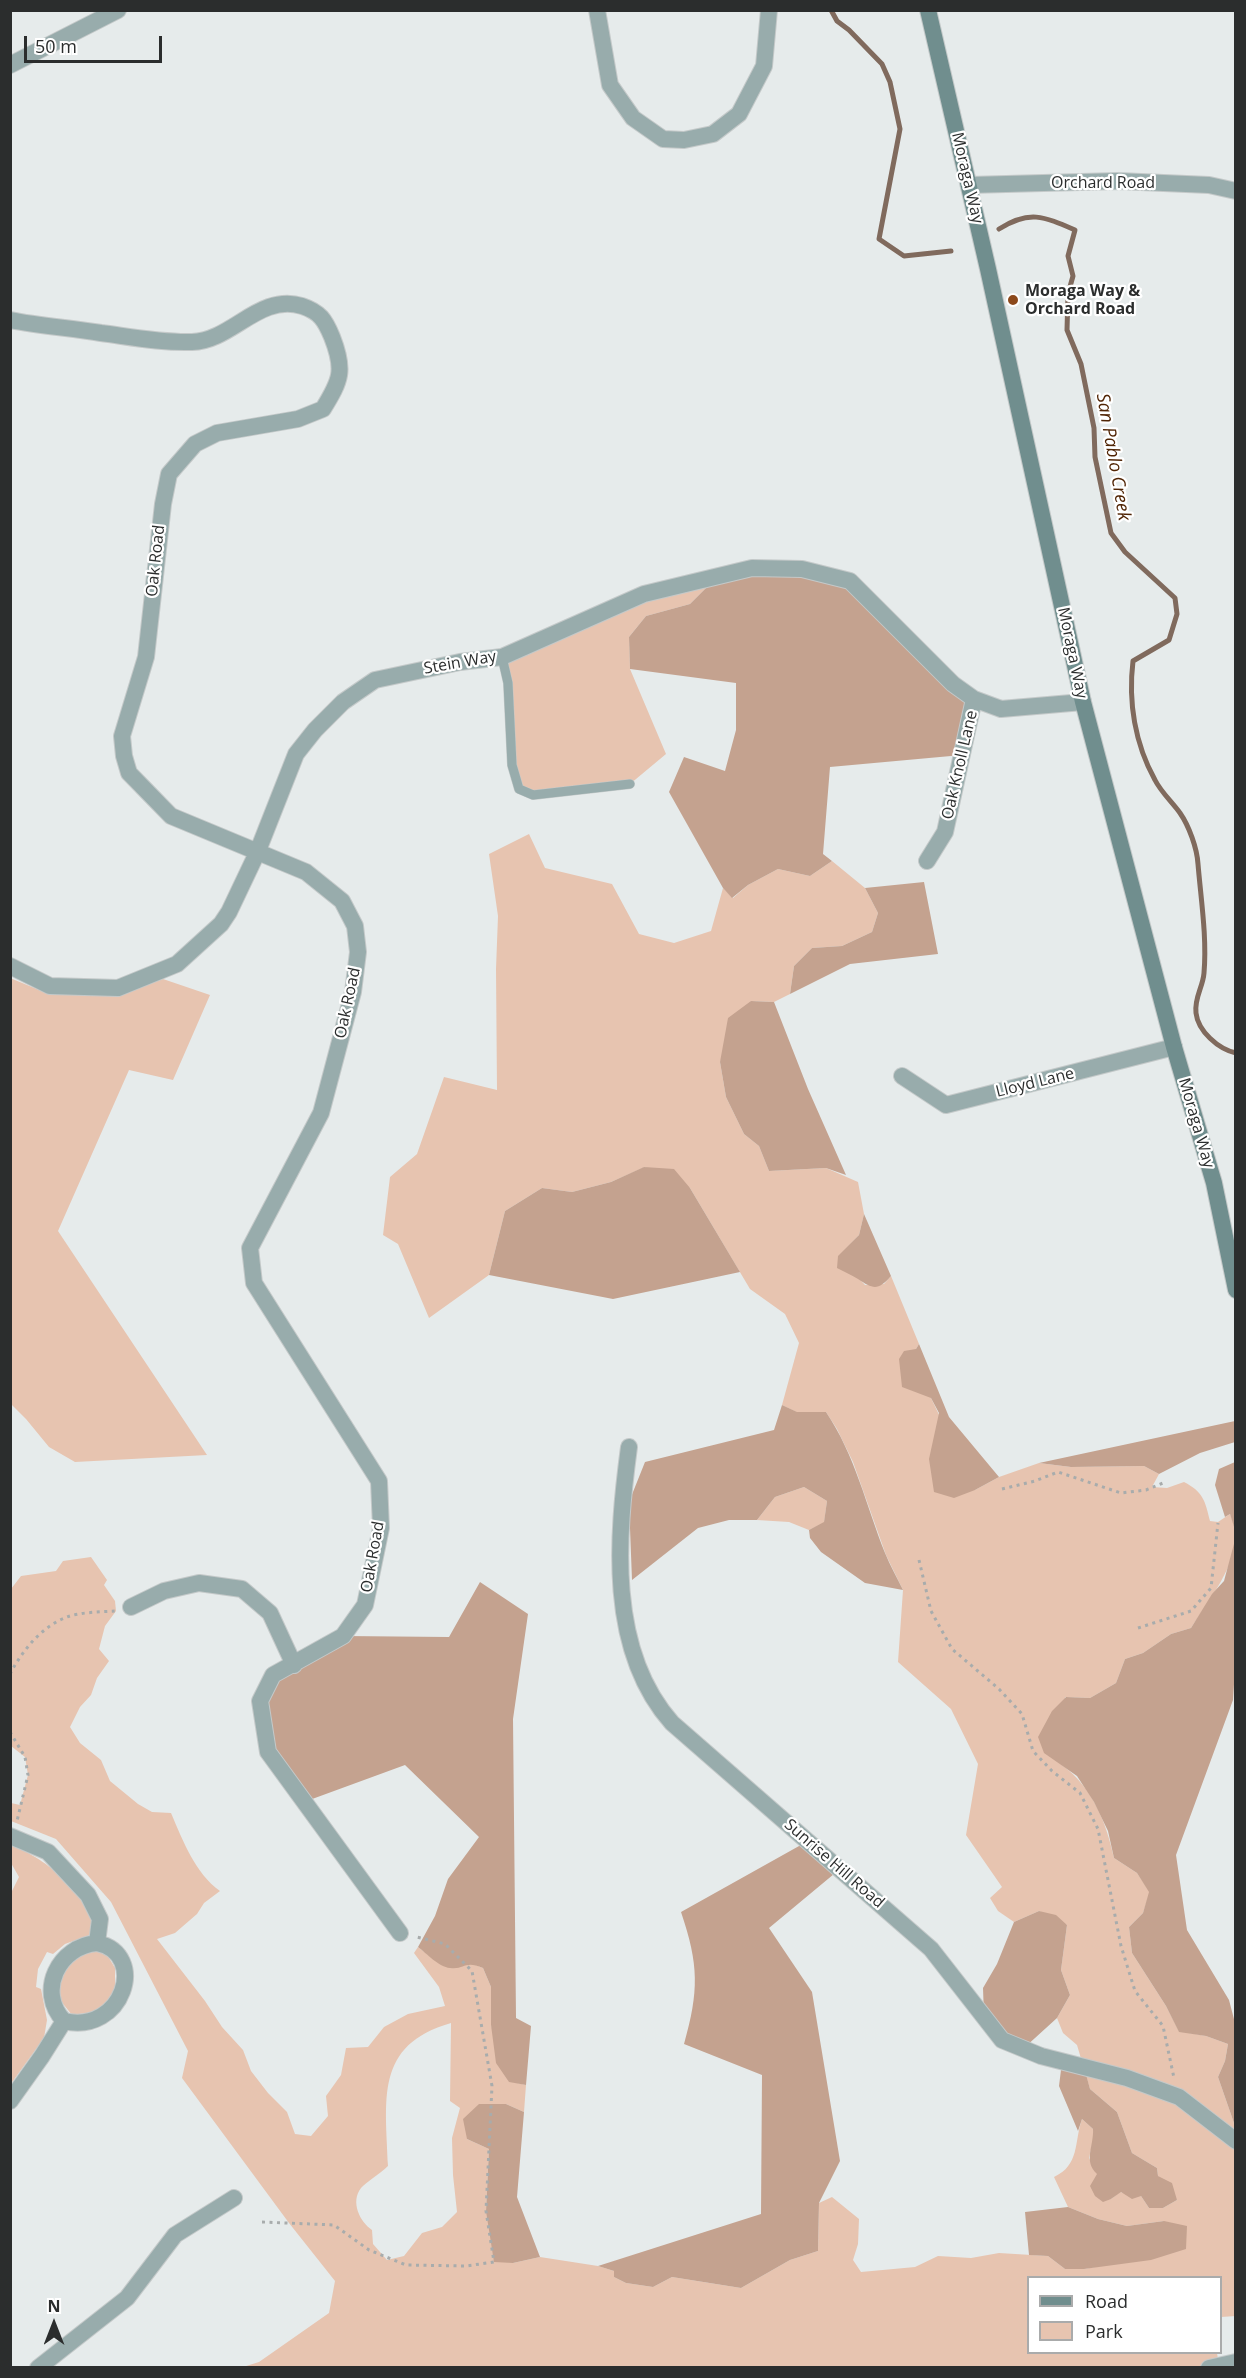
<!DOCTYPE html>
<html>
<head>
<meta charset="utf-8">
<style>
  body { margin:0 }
  #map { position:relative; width:1246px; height:2378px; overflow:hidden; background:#e6ebeb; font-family:"Open Sans",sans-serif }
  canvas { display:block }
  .frame { position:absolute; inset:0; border:12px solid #2b2d2d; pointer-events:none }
  .legend { position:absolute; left:1027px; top:2276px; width:195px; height:78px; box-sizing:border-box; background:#fff; border:2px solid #aaabab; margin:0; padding:8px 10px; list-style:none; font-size:18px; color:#2b2d2d }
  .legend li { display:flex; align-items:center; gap:12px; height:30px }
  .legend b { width:30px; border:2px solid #aaabab }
  .north { position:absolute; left:24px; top:2294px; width:60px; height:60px; -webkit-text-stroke:4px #fff; paint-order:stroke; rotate:0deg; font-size:16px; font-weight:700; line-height:24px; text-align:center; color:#2b2d2d }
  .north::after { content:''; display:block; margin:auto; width:21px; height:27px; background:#2b2d2d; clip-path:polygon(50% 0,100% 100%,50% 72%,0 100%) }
  .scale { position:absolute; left:24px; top:36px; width:138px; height:27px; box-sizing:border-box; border:3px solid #2b2d2d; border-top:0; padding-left:8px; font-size:18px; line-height:21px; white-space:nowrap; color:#2b2d2d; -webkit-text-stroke:4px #fff; paint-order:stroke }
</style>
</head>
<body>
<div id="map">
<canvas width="1246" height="2378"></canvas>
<div class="frame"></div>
<ul class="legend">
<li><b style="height:8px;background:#708e8e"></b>Road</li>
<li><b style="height:16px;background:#e7c4b0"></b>Park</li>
</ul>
<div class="north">N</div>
<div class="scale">50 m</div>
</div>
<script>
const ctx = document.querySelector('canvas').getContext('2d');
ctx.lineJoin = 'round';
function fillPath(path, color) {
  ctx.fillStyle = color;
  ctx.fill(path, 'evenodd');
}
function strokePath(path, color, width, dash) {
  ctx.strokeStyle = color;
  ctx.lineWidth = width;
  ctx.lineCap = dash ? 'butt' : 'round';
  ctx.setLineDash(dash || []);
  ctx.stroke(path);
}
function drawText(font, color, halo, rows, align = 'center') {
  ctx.font = font + ' "Open Sans",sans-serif';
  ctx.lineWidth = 4.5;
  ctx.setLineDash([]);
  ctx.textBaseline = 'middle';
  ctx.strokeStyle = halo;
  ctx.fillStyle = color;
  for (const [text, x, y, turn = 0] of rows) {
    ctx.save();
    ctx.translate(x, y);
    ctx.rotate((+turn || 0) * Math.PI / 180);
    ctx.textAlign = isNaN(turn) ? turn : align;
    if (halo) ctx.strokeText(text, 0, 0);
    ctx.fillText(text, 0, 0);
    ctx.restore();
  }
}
fillPath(new Path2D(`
  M 717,577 L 690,604 L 646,616 L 629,637 L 630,669 L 666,754 L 630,784 L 533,795 L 519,789 L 502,657 L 534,641 Z
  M 529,834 L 545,868 L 612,884 L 639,934 L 674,943 L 711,931 L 723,888 L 733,898 L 748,885 L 778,869 L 810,876 L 832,861 L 865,888 L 878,913 L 872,932 L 842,946 L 812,948 L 794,966 L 790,994 L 774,1002 L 751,1001 L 720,1062 L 726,1097 L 744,1134 L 759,1146 L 769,1171 L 826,1168 L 858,1182 L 864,1214 L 859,1235 L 839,1256 L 865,1285 L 884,1284 L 891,1276 L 919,1344 L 916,1349 L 931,1398 L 975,1490 L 999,1477 L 1039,1463 L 1071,1467 L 1144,1466 L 1159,1474 L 1152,1487 L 1167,1488 L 1184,1482 C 1203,1492 1205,1500 1210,1521 L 1218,1522 L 1230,1514 C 1232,1519 1235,1526 1235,1532 C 1239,1563 1207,1603 1191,1628 L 1171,1634 L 1143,1653 L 1125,1659 L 1116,1683 L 1090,1698 L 1065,1697 L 1062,1765 C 1093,1788 1106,1822 1114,1858 L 1137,1873 L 1150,1892 L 1143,1913 L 1129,1927 L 1132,1953 L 1166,2006 L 1179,2031 L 1206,2036 L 1228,2044 L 1225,2061 L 1218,2077 L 1235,2126 L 1236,2316 L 1221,2317 L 1220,2278 L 1028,2278 L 1028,2352 L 1217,2353 L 1219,2365 L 1209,2368 L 243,2367 L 259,2362 L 329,2313 L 335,2281 L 289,2223 L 182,2078 L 188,2051 L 111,1902 L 56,1839 L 11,1821 L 11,1803 L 20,1805 L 28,1775 L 25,1757 L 11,1746 L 11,1589 L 21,1576 L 56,1571 L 63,1561 L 91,1557 L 107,1580 L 104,1585 L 115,1601 L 116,1611 L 105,1626 L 99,1649 L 109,1661 L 97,1678 L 91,1695 L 80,1707 L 70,1727 L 80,1743 L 101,1760 L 110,1781 L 138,1804 L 152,1812 L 171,1813 C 183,1841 195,1873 220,1891 L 204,1903 L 197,1914 L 175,1933 L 157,1939 L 205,2001 L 222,2027 L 243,2050 L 251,2071 L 268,2093 L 287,2112 L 295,2134 L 311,2136 L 328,2116 L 326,2096 L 341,2075 L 346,2048 L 368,2047 L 384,2027 L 408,2014 L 445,2006 L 439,1987 L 414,1953 L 418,1947 L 436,1961 L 471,1963 L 483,1968 L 491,1987 L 491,2025 L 509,2081 L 526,2085 L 524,2112 L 506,2104 L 467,2139 L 489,2149 L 486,2211 L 513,2263 L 540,2257 L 598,2266 L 614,2271 L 614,2277 L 626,2283 L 653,2287 L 672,2277 L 741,2288 L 790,2260 L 818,2251 L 819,2203 L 832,2197 L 859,2219 L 858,2244 L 853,2260 L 861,2272 L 915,2267 L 938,2256 L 971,2258 L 999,2253 L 1048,2256 L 1065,2269 L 1084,2269 L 1117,2263 L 1164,2221 L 1127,2226 L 1098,2219 L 1068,2207 L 1054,2177 C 1080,2165 1074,2142 1082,2119 L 1093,2129 L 1093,2141 L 1089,2158 L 1111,2199 L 1120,2192 L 1141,2196 L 1149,2208 L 1163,2208 L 1177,2200 L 1158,2176 L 1157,2168 L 1132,2153 L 1117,2112 L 1090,2089 L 1077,2045 L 1063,2033 L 1057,2018 L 1070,1995 L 1061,1970 L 1067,1925 L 1039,1911 L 1014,1922 L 998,1911 L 990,1898 L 1002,1887 L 966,1835 L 978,1764 L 951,1709 L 898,1662 L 903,1590 L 886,1555 L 853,1462 L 837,1429 L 826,1412 L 796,1412 L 782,1405 L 799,1343 L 785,1314 L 750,1289 L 690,1188 L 645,1167 L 611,1182 L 572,1192 L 542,1188 L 505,1211 L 489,1275 L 429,1318 L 398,1244 L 383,1235 L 390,1177 L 417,1154 L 444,1077 L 497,1090 L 496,969 L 498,916 L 489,854 ZM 451,2023 L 450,2101 L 460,2108 L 452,2138 L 453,2175 L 457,2212 L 442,2227 L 422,2233 L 404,2256 L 387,2260 L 373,2244 L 372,2230 C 360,2222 350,2202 361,2188 C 365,2183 381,2173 388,2166 C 386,2100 374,2045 451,2023 Z
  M 10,978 L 49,994 L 109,996 L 163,979 L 210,995 L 173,1080 L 129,1070 L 58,1231 L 207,1455 L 75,1462 L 49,1447 L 26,1419 L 11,1404 Z
  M 804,1487 L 827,1501 L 824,1523 L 809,1530 L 789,1522 L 757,1520 L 775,1497 Z
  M 11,1845 C 35,1853 86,1889 91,1916 C 92,1921 90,1929 90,1935 L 65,1944 L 53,1954 L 47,1952 L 38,1969 L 36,1987 L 41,1989 L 47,2020 L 44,2038 L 10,2085 L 10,1895 L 19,1877 L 11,1863 Z
  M 89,1950 L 106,1953 L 115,1968 L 115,1989 L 105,2004 L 94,2012 L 72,2015 L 60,2000 L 59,1981 L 71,1961 Z`), '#e7c4b0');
fillPath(new Path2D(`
  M 752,568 L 850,581 L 974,699 L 962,755 L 830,767 L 823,854 L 832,861 L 810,876 L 778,869 L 748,885 L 732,898 L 723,888 L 669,792 L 684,757 L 725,771 L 736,730 L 736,683 L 630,669 L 629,637 L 646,616 L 690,604 L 717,577 Z
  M 924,882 L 938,954 L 850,964 L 790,994 L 794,966 L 812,948 L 842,946 L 872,932 L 878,913 L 865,888 Z
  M 751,1001 L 774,1002 L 808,1089 L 846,1175 L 826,1168 L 769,1171 L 759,1146 L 744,1134 L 726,1097 L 720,1062 L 728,1018 Z
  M 644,1167 L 674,1169 L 690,1188 L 740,1272 L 613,1299 L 489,1275 L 505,1211 L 542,1188 L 572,1192 L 611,1182 Z
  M 864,1214 L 891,1276 C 878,1291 873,1289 858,1279 C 852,1275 844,1272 837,1268 L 838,1256 L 859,1235 Z
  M 919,1344 L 949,1417 L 999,1477 L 975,1490 L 954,1498 L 934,1492 L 929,1459 L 939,1413 L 931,1398 L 902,1387 L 899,1359 L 904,1351 L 916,1349 Z
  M 782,1405 L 797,1412 L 826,1412 C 855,1455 866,1505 885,1553 C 890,1565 897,1578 903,1590 L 865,1583 L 821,1552 L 810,1538 L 809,1530 L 824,1522 L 827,1501 L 804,1487 L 775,1497 L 757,1520 L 729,1520 L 698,1528 L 632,1580 L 629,1502 L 645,1462 L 774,1430 Z
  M 1235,1421 L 1235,1442 L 1200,1453 L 1159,1474 L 1144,1466 L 1071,1467 L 1039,1463 Z
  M 1235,1462 L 1235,1530 L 1230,1514 L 1225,1517 L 1215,1485 L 1219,1469 Z
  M 1235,1540 L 1236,1653 L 1233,1700 L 1176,1855 L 1187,1930 L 1229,2000 L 1235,2023 L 1235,2126 L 1218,2077 L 1225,2061 L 1228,2044 L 1206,2036 L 1179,2032 L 1166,2006 L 1132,1953 L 1129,1927 L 1143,1913 L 1149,1892 L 1137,1873 L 1114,1858 L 1108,1831 L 1094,1802 L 1077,1776 L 1044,1753 L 1038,1737 L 1052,1711 L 1066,1697 L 1090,1698 L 1116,1683 L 1125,1659 L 1143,1653 L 1171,1634 L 1191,1628 L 1212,1594 L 1224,1581 Z
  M 480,1582 L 528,1614 L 513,1719 L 516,2018 L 531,2026 L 526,2085 L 509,2082 L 496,2063 L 491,2025 L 491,1987 L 483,1968 C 464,1960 465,1970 450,1968 C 439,1967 426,1953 418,1947 L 435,1916 L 448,1879 L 479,1837 L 405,1765 L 304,1802 L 268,1752 L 260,1701 L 273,1675 L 343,1636 L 449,1637 Z
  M 808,1841 L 840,1869 L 769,1928 L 812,1992 L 840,2161 L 819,2203 L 818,2251 L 790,2260 L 741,2288 L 672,2277 L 653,2287 L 626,2283 L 614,2277 L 614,2271 L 598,2266 L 761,2214 L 762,2075 L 684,2044 C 699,1991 699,1965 681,1912 Z
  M 1039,1911 L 1056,1915 L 1067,1925 L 1061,1970 L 1070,1995 L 1057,2018 L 1024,2048 L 984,2016 L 983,1988 L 997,1964 L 1014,1922 Z
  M 1062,2062 L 1084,2067 L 1090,2089 L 1117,2112 L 1132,2153 L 1157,2168 L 1158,2176 L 1172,2183 L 1177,2200 L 1163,2208 L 1149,2208 L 1141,2196 L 1132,2199 L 1121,2192 L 1111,2199 L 1103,2202 L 1095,2196 L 1090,2186 L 1097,2174 C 1083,2161 1094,2146 1093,2129 L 1082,2119 L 1078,2131 L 1059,2086 Z
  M 479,2104 L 506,2104 L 524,2112 L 517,2197 L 540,2257 L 513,2263 L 494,2262 L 486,2211 L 489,2149 L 467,2139 L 463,2119 Z
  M 1068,2207 L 1098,2219 L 1127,2226 L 1164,2221 L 1187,2226 L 1186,2249 L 1151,2260 L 1084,2269 L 1065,2269 L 1048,2256 L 1029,2255 L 1025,2212 Z`), '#c4a28f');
strokePath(new Path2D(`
  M 831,10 L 837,21 L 849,30 L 882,64 L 890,82 L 900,129 L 879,239 L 904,256 L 951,251
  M 999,229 C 1029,210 1043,216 1075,230 L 1068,256 L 1073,276 L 1068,294 L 1067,330 L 1081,364 L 1094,428 L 1095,457 L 1111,533 L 1125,552 L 1175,598 L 1177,614 L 1169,640 L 1133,661 C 1128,702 1135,744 1155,780 C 1161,792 1172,802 1180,813 C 1189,826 1197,848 1198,864 C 1201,900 1207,937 1204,973 C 1203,987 1194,998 1196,1013 C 1198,1031 1218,1049 1236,1053`), '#806a5d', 5);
const service = new Path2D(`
  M 502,657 L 508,683 L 512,765 L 519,789 L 533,795 L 630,784`);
const minor = new Path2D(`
  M 10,65 L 118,10
  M 969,185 L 1118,181 L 1209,185 L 1236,191
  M 10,320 C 40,326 71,328 101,333 C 131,337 162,343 192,342 C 232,341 259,293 302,306 C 320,312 325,320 332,337 C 345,370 341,380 323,409 L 298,419 L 217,433 L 195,444 L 169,474 L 163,504 L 146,657 L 122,736 L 124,756 L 129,773 L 171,816 L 306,872 L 342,901 L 355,926 L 358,952 L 353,992 L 321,1113 L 250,1248 L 254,1283 L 379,1481 L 381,1528 L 365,1605 L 343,1636 L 273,1675 L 260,1701 L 268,1752 L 400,1933
  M 927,861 L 945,832 L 974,699
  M 10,966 L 50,986 L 118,988 L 177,964 L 221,924 L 229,912 L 257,853 L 296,754 L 315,730 L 343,702 L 375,680 L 460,662 L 502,657 L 644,594 L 752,568 L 802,569 L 850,581 L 953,684 L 974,699 L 1001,709 L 1083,702
  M 902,1076 L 946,1105 L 1174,1047
  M 629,1447 C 617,1537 607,1650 672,1723 L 931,1949 L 1002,2040 L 1041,2056 L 1127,2078 L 1179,2097 L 1236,2141
  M 131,1607 L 164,1591 L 199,1583 L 242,1589 L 270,1613 L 294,1665
  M 10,1836 L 48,1852 L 88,1895 L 100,1919 L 97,1943
  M 97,1943 C 149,1954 123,2035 64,2021 C 36,1991 59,1946 97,1943 Z
  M 10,2101 L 42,2056 L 64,2021
  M 38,2368 L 127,2298 L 175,2235 L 234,2198
  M 1209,2368 L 1236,2362`);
const tertiary = new Path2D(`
  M 597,10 L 610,85 L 633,118 L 663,139 L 684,140 L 713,134 L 739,114 L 764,66 L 769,10`);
const secondary = new Path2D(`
  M 928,10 L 988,269 L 1083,702 L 1174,1047 L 1214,1183 L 1236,1290`);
strokePath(service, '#c4c9c9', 10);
strokePath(minor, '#c4c9c9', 18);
strokePath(tertiary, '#c4c9c9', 18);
strokePath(secondary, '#c4c9c9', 18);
strokePath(new Path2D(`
  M 1002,1489 L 1035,1481 L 1058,1472 L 1121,1493 L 1146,1490 L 1163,1483
  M 919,1560 L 931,1611 L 952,1649 L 999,1689 L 1022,1714 L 1033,1751 L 1052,1771 L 1080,1793 L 1098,1829 L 1121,1946 L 1135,1991 L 1163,2026 L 1174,2078
  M 1138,1628 L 1191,1611 L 1211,1588 L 1218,1523
  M 10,1674 C 22,1651 42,1626 67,1617 C 81,1612 100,1612 115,1611
  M 10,1732 L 25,1757 L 28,1775 L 17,1821
  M 262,2222 L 334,2225 L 369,2250 L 406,2265 L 466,2266 L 494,2262 L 486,2211 L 492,2086 L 472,1971 L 445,1944 L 417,1937`), '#a8acac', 3, [3, 4.5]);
strokePath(service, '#98acac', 9);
strokePath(minor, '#98acac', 16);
strokePath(tertiary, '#98acac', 16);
strokePath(secondary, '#708e8e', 16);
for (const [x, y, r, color] of [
  [1013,300,6,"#8c491b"]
]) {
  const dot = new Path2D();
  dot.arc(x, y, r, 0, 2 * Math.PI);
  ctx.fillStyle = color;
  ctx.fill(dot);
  strokePath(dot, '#fff', 2);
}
drawText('16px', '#2b2d2d', '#fff', [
  ["Moraga Way",967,178,77],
  ["Orchard Road",1103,183],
  ["Oak Road",156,561,-84],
  ["Moraga Way",1072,653,78],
  ["Stein Way",460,663,-10],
  ["Oak Knoll Lane",960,765,-77],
  ["Oak Road",348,1003,-78],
  ["Lloyd Lane",1035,1083,-14],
  ["Moraga Way",1196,1123,74],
  ["Oak Road",373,1557,-80],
  ["Sunrise Hill Road",834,1864,41]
]);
drawText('bold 16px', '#2b2d2d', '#fff', [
  ["Moraga Way &",1025,291],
  ["Orchard Road",1025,309]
], 'left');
drawText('italic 18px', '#502404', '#fff', [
  ["San Pablo Creek",1113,457,80]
]);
</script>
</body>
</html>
